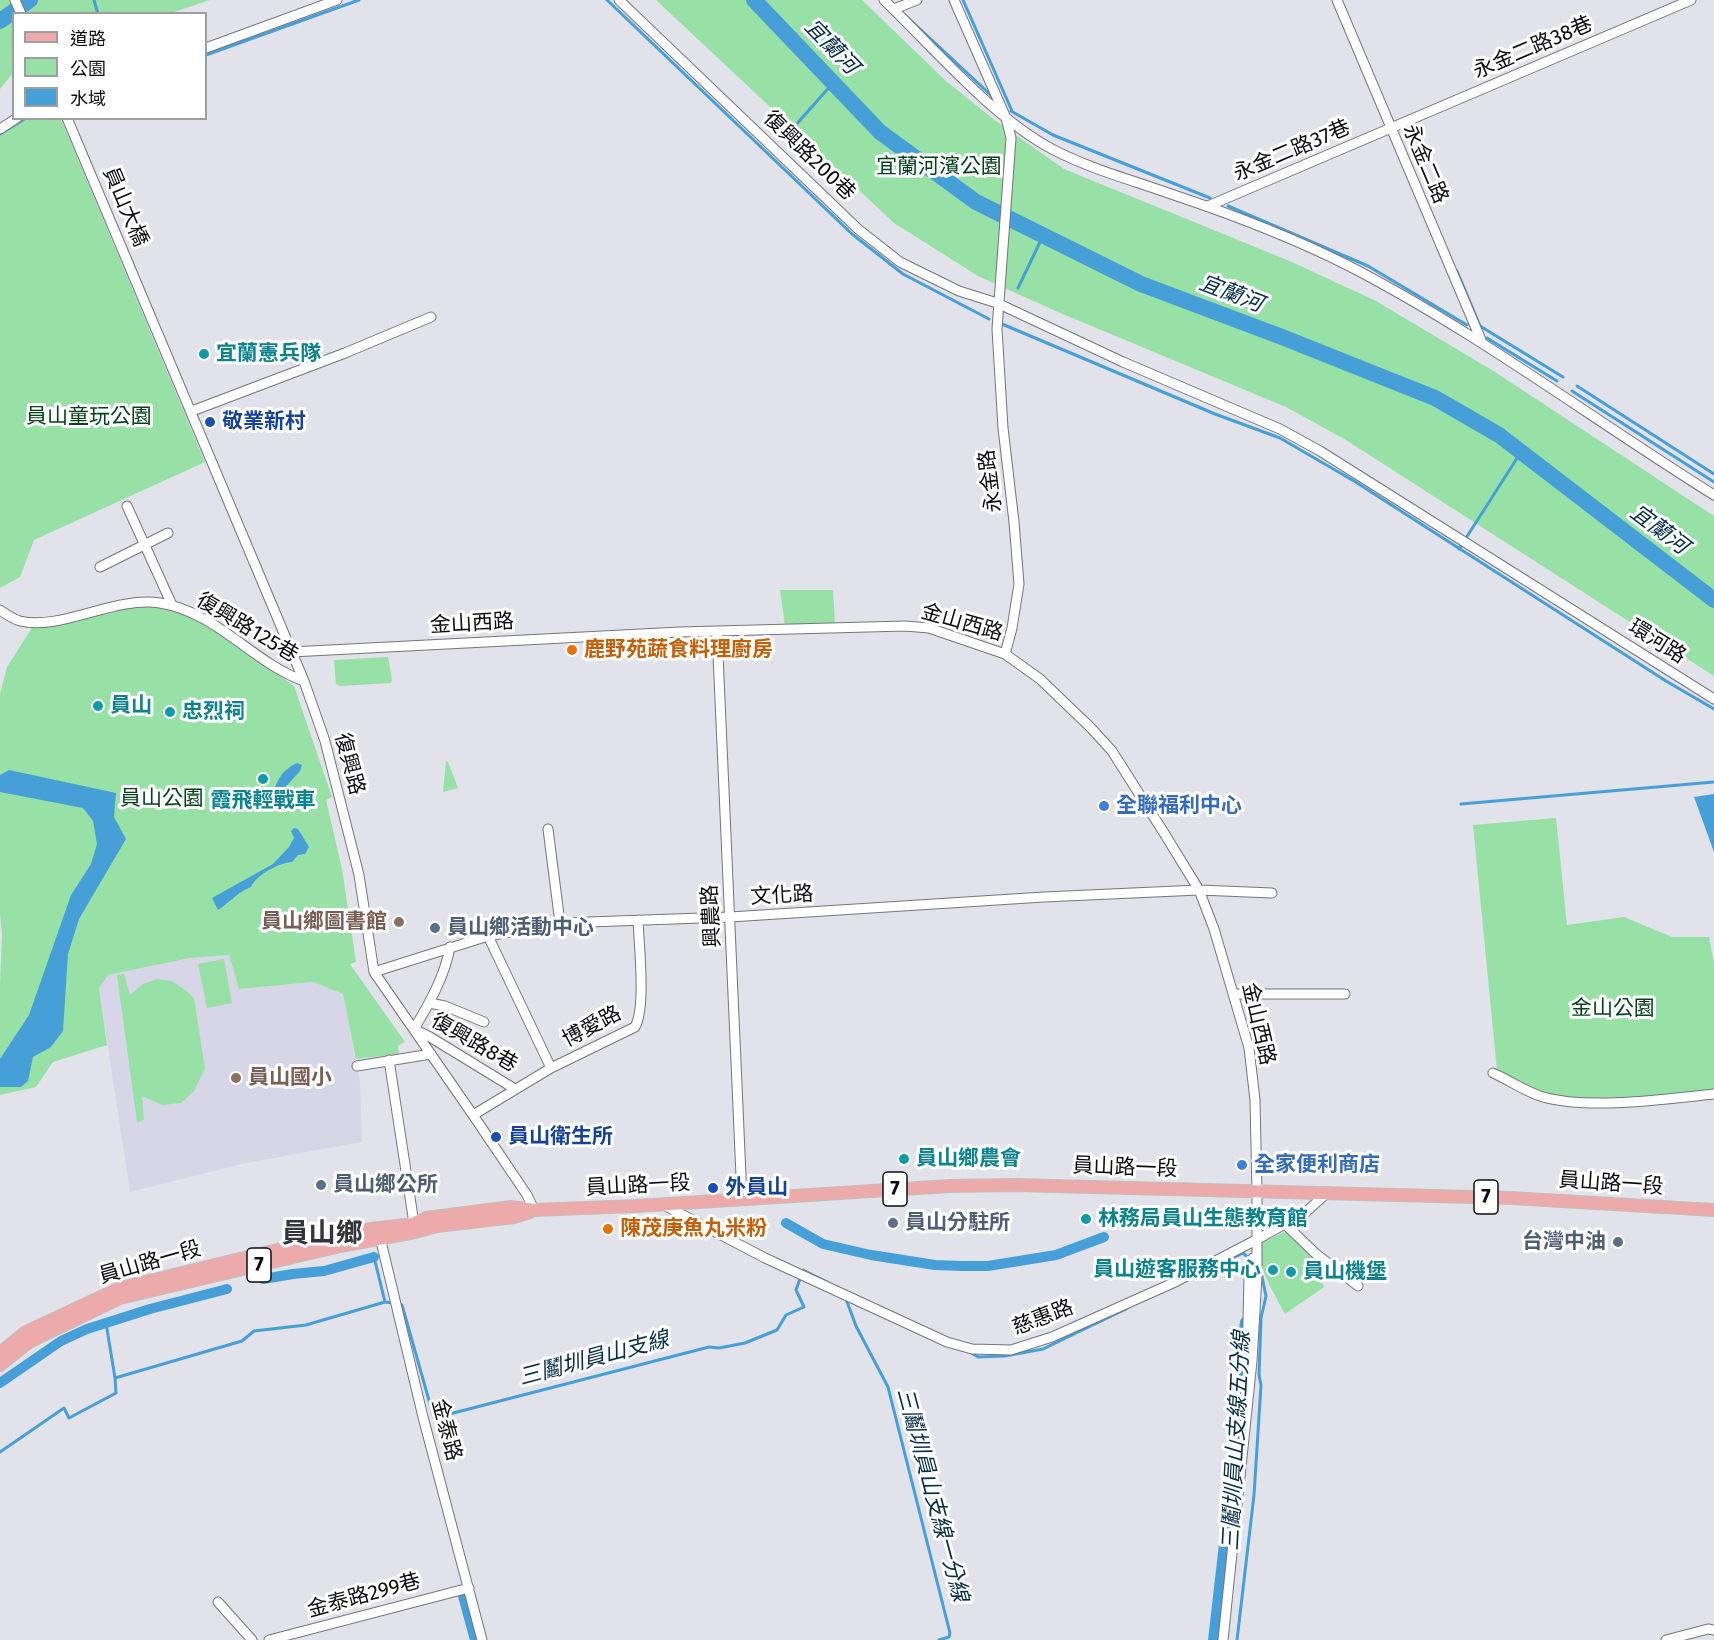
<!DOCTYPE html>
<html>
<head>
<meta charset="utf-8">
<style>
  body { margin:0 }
  #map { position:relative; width:1714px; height:1640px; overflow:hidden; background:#e2e2eb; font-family:"Fira Sans","Noto Sans TC",sans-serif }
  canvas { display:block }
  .legend { position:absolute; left:12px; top:12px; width:195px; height:108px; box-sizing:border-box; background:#fff; border:2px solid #9e9e9f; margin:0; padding:8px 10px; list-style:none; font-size:18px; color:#0d0d10 }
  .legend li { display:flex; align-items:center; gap:12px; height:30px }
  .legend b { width:30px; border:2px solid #9e9e9f }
</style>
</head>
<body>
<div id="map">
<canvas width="1714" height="1640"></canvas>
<ul class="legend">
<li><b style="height:8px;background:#ecaaaa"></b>道路</li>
<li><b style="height:16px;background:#97e0a6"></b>公園</li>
<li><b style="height:16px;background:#46a0d7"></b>水域</li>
</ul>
</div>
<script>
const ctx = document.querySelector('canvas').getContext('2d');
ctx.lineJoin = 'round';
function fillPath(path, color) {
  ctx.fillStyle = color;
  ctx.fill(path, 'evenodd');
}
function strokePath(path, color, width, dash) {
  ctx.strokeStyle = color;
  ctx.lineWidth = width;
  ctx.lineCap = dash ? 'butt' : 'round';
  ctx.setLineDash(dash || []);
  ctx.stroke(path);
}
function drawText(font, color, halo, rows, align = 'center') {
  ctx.font = font + ' "Fira Sans","Noto Sans TC",sans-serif';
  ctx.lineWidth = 6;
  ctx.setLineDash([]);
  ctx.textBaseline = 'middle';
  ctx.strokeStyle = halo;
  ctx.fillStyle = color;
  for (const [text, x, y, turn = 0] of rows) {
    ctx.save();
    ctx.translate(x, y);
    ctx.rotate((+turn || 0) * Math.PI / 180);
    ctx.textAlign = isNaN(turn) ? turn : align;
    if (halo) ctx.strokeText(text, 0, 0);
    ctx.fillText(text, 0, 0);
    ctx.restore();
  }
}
fillPath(new Path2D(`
  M 229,955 L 239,989 L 313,982 L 343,994 L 360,1083 L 362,1142 L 246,1163 L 130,1192 L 99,988 L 108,975 L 190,958 Z`), '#d6d6e7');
fillPath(new Path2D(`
  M 0,0 L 210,0 L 171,13 L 14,14 L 13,73 L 0,89 Z
  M 656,0 L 862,0 L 947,82 L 996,121 L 1064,169 L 1292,262 L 1376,301 L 1495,372 L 1714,516 L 1714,676 L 1346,440 L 1286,407 L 1058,312 L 978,276 L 894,223 Z
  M 14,118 L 61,119 L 205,462 L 34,540 L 20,577 L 0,588 L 0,127 Z
  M 780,590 L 833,590 L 835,624 L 785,626 Z
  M 154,605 L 173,609 L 210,626 L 294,686 L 332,797 L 326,800 L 342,869 L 356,962 L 350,964 L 405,1042 L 398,1046 L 399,1054 L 356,1059 L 343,994 L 313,982 L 239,989 L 229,955 L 190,958 L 108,975 L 99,988 L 107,1045 L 53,1062 L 36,1087 L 0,1095 L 0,985 L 2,934 L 0,913 L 0,694 L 7,667 L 33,626 L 137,606 Z
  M 388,657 L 392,679 L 391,683 L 340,686 L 336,684 L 334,660 Z
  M 446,761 L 448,762 L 458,788 L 443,792 Z
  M 1556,818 L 1567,925 L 1624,917 L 1672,937 L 1709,937 L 1714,964 L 1714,1089 C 1666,1095 1589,1107 1543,1092 C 1528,1087 1512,1077 1497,1070 L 1473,825 Z
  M 224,959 L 232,1003 L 207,1008 L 198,964 Z
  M 124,974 L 130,995 L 143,984 L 157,979 L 172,981 L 188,992 L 194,998 L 205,1069 L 194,1091 L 181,1103 L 162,1105 L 142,1096 L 144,1120 L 137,1122 L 117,975 Z
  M 1285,1232 L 1295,1237 L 1325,1264 L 1319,1273 L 1324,1287 L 1285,1314 C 1273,1291 1258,1269 1259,1243 Z`), '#97e0a6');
fillPath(new Path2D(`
  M 297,763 L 302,765 L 300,771 L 281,792 L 275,805 L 273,806 L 270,804 C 276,784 278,772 297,763 Z
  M 9,770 L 116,793 L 114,817 L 126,839 L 79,919 L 68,954 L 63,1031 L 51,1047 L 33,1057 L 28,1081 L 21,1087 L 0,1087 L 0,1059 L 29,1015 L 71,895 L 91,864 L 97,844 L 93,821 L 83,808 L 0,792 L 0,775 Z
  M 1714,794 L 1714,852 L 1694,797 Z
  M 294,828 L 298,829 L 309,847 L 305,854 L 298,855 L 292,862 C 279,863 257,874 251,887 C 238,892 230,902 218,910 L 212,898 L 273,864 L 289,847 L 294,838 L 291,831 Z`), '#46a0d7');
strokePath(new Path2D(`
  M 94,0 L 98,14
  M 607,0 L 852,234 L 903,274 L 989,319
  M 963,0 L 1012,111
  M 905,15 L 994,98
  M 206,55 L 359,0
  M 1011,111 L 1053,135 L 1210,198
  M 794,127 L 833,83
  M 0,134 L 26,118
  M 1228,206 L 1368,266 L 1467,325
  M 1457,271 L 1480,326 L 1563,377
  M 1018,288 L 1040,242
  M 1002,324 L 1215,414 L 1280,438 L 1354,481 L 1666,681 L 1714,709
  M 1487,338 L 1557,381
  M 1577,386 L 1714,474
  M 1572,391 L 1714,482
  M 1459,549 L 1521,452
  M 1461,804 L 1714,782
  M 374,1257 L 385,1302
  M 1211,1269 L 1243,1253 L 1250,1259
  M 846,1299 L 856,1326 L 888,1387 L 950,1633 L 949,1637 L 939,1640
  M 400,1304 L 402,1305 L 434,1418 L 709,1347 L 719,1348 L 745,1343 L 777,1330 L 786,1315 L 804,1307 L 796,1290 L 803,1270 L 827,1282
  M 106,1323 L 115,1378
  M 970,1352 L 978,1357 L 1005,1356 L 1043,1349 L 1126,1309
  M 0,1452 L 64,1408 L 69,1418 L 116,1393 L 115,1378 L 242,1341 L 254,1331 L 306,1325 L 385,1302 L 393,1303
  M 1237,1640 L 1254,1495 L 1261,1385 L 1259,1375 L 1261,1318 L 1266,1296 L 1261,1272`), '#46a0d7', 3);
strokePath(new Path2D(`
  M 786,1223 L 823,1244 L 871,1255 L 935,1265 L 962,1266 L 988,1266 L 1056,1255 L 1104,1237
  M 263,1279 L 293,1274 L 324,1271 L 374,1257
  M 0,1383 L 61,1341 L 87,1329 L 150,1309 L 227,1289
  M 463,1596 L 475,1640
  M 1213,1640 L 1234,1457 L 1237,1382 L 1245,1322`), '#46a0d7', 10);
strokePath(new Path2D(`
  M 754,0 L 880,132 L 976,202 L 1141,284 L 1282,337 L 1435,398 L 1499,435 L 1714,600
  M 0,21 L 30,0`), '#46a0d7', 16);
const minor = new Path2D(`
  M 15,0 L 21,14
  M 619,0 L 858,229 L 900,262 L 959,291 L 997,303 L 1123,362 L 1280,429 L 1320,451 L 1714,699
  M 884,0 C 934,48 991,116 1052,149 C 1090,169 1132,180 1171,194 C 1231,214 1292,237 1349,266 C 1477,332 1592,419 1714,495
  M 954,0 L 1006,118 L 1011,138 L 997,329 L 1003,428 L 1014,522 L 1019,584 L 1012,628 L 1005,654
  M 1337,0 L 1481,340
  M 894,9 L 917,0
  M 206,48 L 337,0
  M 67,118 L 304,681 L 325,741 L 359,875 L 374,972 L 473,1115 L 527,1195 L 534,1210
  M 0,129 L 17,118
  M 1208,206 L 1691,0
  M 192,411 L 345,353 L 431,317
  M 127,506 L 172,605
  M 100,567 L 168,533
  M 0,610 C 6,614 13,619 20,621 C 61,631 114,596 160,603 C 217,612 253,663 304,681
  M 717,632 L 742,1198
  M 291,652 L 680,632 L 905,626 L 929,628 L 1005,654 L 1040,679 L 1091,728 L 1112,751 L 1164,833 L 1199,890 L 1214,929 L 1249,1048 L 1255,1100 L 1257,1191 L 1257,1276 L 1252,1361 L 1223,1640
  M 548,829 L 560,923
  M 488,936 L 551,1068
  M 450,947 C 445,976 429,1004 414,1029 L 430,1037 L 515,1089
  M 374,972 L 488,936 L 560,923 L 730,917 L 1044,897 L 1199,890 L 1272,893
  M 1234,994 L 1345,994
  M 429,1003 L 445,1006 L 484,1022
  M 389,1060 L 415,1230
  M 357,1066 L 431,1054
  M 1493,1073 C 1509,1080 1526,1092 1543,1097 C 1590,1110 1665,1099 1714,1094
  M 473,1115 L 551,1068 L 635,1027 C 646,1008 639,945 638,920
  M 662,1204 L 765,1258 L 947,1342 L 972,1349 L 1011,1350 L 1052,1337 L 1173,1283 L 1256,1240 L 1306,1212 L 1328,1192
  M 1285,1224 L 1315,1253 L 1358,1286
  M 379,1233 L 423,1417 L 482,1640
  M 1247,1366 L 1249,1276 L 1253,1258
  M 218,1602 L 252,1640
  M 269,1640 L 469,1588
  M 1666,1640 L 1708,1629 L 1714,1630`);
const major = new Path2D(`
  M 0,1353 L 26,1332 L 120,1288 L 306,1243 L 363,1230 L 413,1224 L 426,1218 L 511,1207 L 534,1210 L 637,1206 L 950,1186 L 1015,1185 L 1511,1198 L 1714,1210
  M 0,1365 L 29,1342 L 120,1298 L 340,1246 L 415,1232 L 437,1226 L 514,1217 L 530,1212`);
strokePath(minor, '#75757d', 11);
strokePath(major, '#c0c0c1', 14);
strokePath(minor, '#fff', 9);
strokePath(major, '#ecaaaa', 12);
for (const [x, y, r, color] of [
  [204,354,6,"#0f9aa8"],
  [210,422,6,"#1a4fb4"],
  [572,650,6,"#e8710a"],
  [98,706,6,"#0f9aa8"],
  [170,712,6,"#0f9aa8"],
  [263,779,6,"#0f9aa8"],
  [1104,806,6,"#3f7fe0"],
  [399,922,6,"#8d6e63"],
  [435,928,6,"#5c6f8a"],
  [236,1078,6,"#8d6e63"],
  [496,1137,6,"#1a4fb4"],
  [904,1159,6,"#0f9aa8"],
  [1242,1165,6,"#3f7fe0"],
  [321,1185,6,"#5c6f8a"],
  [713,1188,6,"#1a4fb4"],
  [1086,1219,6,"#0f9aa8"],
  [893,1223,6,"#5c6f8a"],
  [608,1229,6,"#e8710a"],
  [1618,1242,6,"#5c6f8a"],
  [1273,1270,6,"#0f9aa8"],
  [1291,1272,6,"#0f9aa8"]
]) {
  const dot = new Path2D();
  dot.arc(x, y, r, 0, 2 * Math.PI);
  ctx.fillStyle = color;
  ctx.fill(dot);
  strokePath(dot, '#fff', 2);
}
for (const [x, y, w] of [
  [895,1189,24],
  [1486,1197,24],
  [259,1265,24]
]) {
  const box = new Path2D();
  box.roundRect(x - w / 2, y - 17, w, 34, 4.5);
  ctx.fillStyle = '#fff';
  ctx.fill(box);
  strokePath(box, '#0d0d10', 1.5);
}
drawText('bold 20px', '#0d0d10', null, [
  ["7",895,1189],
  ["7",1486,1197],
  ["7",259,1265]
]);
drawText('21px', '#0d0d10', '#fff', [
  ["永金二路38巷",1533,48,-23],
  ["永金二路37巷",1292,151,-23],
  ["復興路200巷",809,156,44],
  ["永金二路",1425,164,67],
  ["員山大橋",125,207,67],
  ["永金路",991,481,-97],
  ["金山西路",962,623,16],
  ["金山西路",472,624,-3],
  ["復興路125巷",247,628,31],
  ["環河路",1657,642,32],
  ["復興路",349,764,75],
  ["文化路",782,896,-3],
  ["興農路",712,916,-93],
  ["金山西路",1258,1024,77],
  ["博愛路",592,1027,-28],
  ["復興路8巷",474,1043,30],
  ["員山路一段",1125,1168,2],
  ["員山路一段",1611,1184,4],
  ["員山路一段",638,1186,-3],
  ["員山路一段",150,1263,-16],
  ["慈惠路",1043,1318,-21],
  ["金泰路",446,1430,75],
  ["金泰路299巷",364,1596,-15]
]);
drawText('21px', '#04421b', '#fff', [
  ["宜蘭河濱公園",939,167],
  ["員山童玩公園",89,417],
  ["員山公園",162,799],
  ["金山公園",1613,1009]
]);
drawText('bold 21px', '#0d838f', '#fff', [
  ["宜蘭憲兵隊",216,354],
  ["員山",110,706],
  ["忠烈祠",182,712],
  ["霞飛輕戰車",263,801,"center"],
  ["員山鄉農會",916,1159],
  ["林務局員山生態教育館",1098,1219],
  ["員山遊客服務中心",1261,1270,"right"],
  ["員山機堡",1303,1272]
], 'left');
drawText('bold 21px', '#164399', '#fff', [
  ["敬業新村",222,422],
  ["員山衛生所",508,1137],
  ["外員山",725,1188]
], 'left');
drawText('bold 21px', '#c56008', '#fff', [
  ["鹿野苑蔬食料理廚房",584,650],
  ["陳茂庚魚丸米粉",620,1229]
], 'left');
drawText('bold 21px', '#366cbe', '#fff', [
  ["全聯福利中心",1116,806],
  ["全家便利商店",1254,1165]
], 'left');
drawText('bold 21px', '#785e54', '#fff', [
  ["員山鄉圖書館",387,922],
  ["員山國小",248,1078,"left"]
], 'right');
drawText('bold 21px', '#4e5e75', '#fff', [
  ["員山鄉活動中心",447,928],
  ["員山鄉公所",333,1185],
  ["員山分駐所",905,1223],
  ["台灣中油",1606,1242,"right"]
], 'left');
drawText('italic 22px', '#062f45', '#fff', [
  ["宜蘭河",831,47,46],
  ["宜蘭河",1231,294,21],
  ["宜蘭河",1659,530,37],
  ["三鬮圳員山支線",594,1359,-15],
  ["三鬮圳員山支線五分線",1237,1441,-87],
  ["三鬮圳員山支線一分線",932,1495,75]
]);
drawText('bold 27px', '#34343b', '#fff', [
  ["員山鄉",322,1234]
]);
</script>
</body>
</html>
